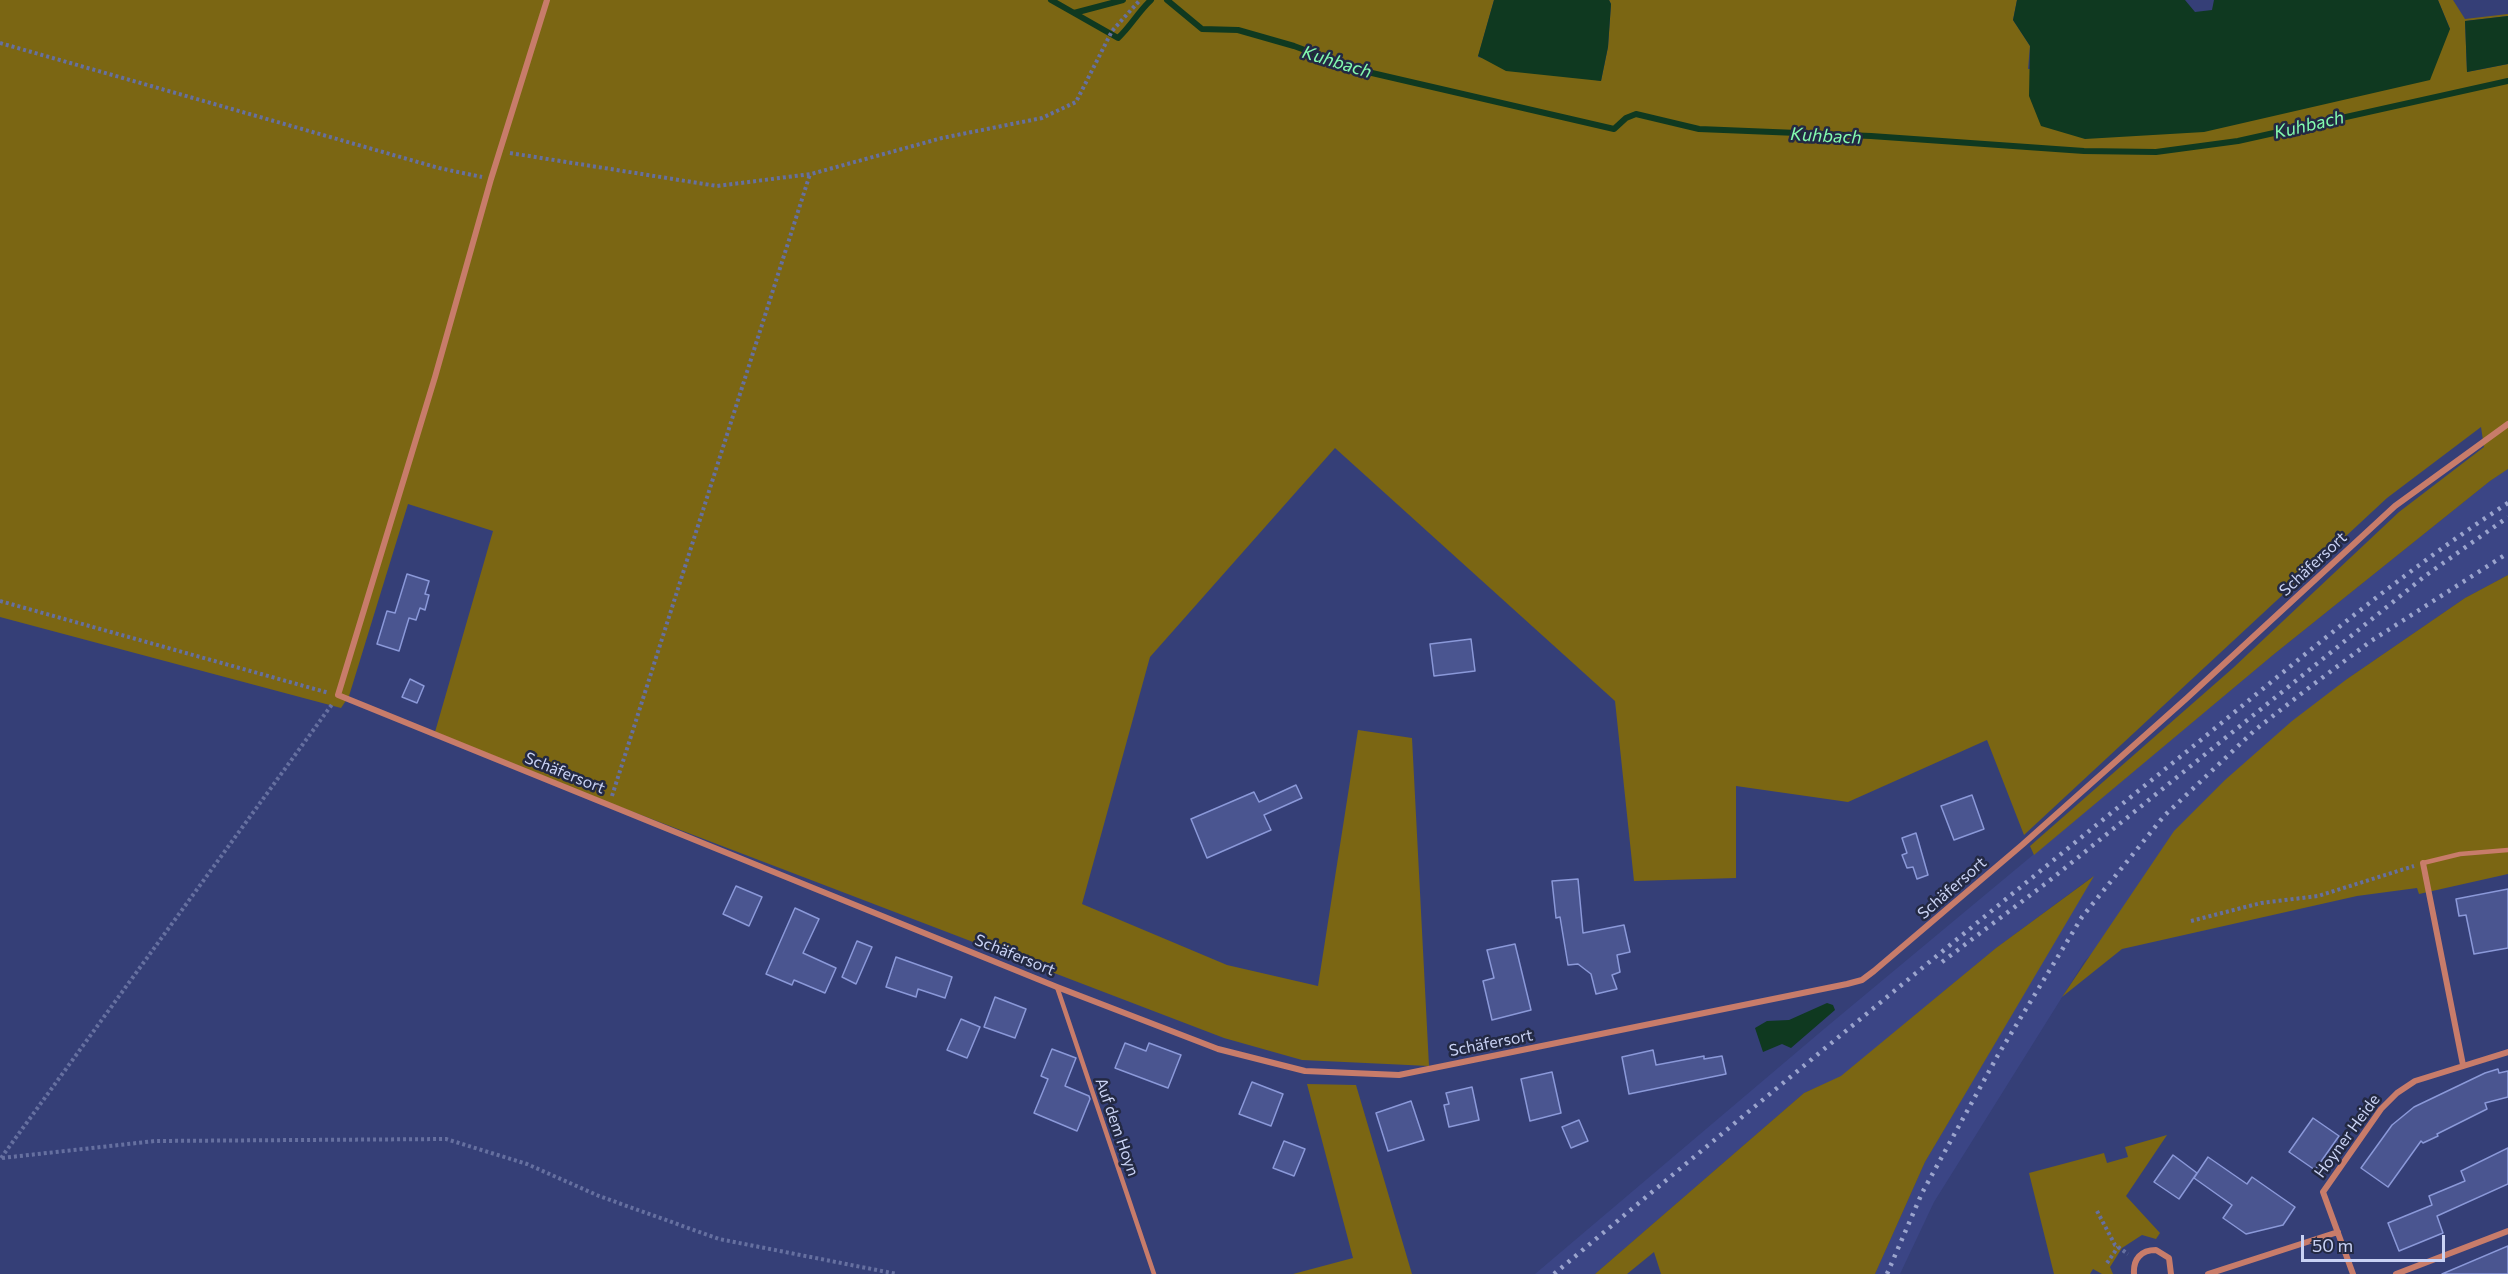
<!DOCTYPE html>
<html>
<head>
<meta charset="utf-8">
<style>
  body { margin:0 }
  #map { position:relative; width:2508px; height:1274px; overflow:hidden; background:#353f77; font-family:Commissioner,sans-serif }
  canvas { display:block }
  .scale { position:absolute; left:2301px; top:1235px; width:144px; height:27px; box-sizing:border-box; border:3px solid #c9d2f4; border-top:0; padding-left:8px; font-size:18px; line-height:21px; white-space:nowrap; color:#c9d2f4; -webkit-text-stroke:4px #232943; paint-order:stroke }
</style>
</head>
<body>
<div id="map">
<canvas width="2508" height="1274"></canvas>
<div class="scale">50 m</div>
</div>
<script>
const ctx = document.querySelector('canvas').getContext('2d');
ctx.lineJoin = 'round';
function fillPath(path, color) {
  ctx.fillStyle = color;
  ctx.fill(path, 'evenodd');
}
function strokePath(path, color, width, dash) {
  ctx.strokeStyle = color;
  ctx.lineWidth = width;
  ctx.lineCap = dash ? 'butt' : 'round';
  ctx.setLineDash(dash || []);
  ctx.stroke(path);
}
function drawText(font, color, halo, rows, align = 'center') {
  ctx.font = font + ' Commissioner,sans-serif';
  ctx.lineWidth = 5;
  ctx.setLineDash([]);
  ctx.textBaseline = 'middle';
  ctx.strokeStyle = halo;
  ctx.fillStyle = color;
  for (const [text, x, y, turn = 0] of rows) {
    ctx.save();
    ctx.translate(x, y);
    ctx.rotate((+turn || 0) * Math.PI / 180);
    ctx.textAlign = isNaN(turn) ? turn : align;
    if (halo) ctx.strokeText(text, 0, 0);
    ctx.fillText(text, 0, 0);
    ctx.restore();
  }
}
fillPath(new Path2D(`
  M 2508,469 L 2508,575 L 2465,598 L 2347,679 L 2084,962 L 1934,1202 L 1900,1274 L 1875,1274 L 1925,1162 L 2092,877 L 1996,948 L 1841,1077 L 1804,1093 L 1595,1274 L 1535,1274 L 1824,1029 L 2273,655 L 2490,481 Z`), '#3b4585');
fillPath(new Path2D(`
  M 0,0 L 1494,0 L 1478,57 L 1601,81 L 1608,47 L 1611,4 L 1609,0 L 2017,0 L 2013,20 L 2030,46 L 2028,69 L 2450,29 L 2438,0 L 2453,0 L 2465,19 L 2508,14 L 2508,16 L 2465,21 L 2467,72 L 2508,64 L 2508,469 L 2490,481 L 2273,655 L 2034,855 L 2030,846 L 2233,668 L 2399,512 L 2484,447 L 2481,427 L 2387,498 L 2024,835 L 1987,740 L 1848,802 L 1736,786 L 1736,878 L 1634,881 L 1615,701 L 1335,448 L 1150,657 L 1082,904 L 1227,965 L 1318,986 L 1358,730 L 1412,738 L 1429,1066 L 1302,1060 L 1224,1038 L 615,805 L 435,732 L 493,531 L 408,504 L 349,696 L 341,708 L 0,617 Z
  M 2508,575 L 2508,874 L 2419,894 L 2417,888 L 2357,896 L 2122,949 L 2062,997 L 2174,831 L 2225,780 L 2292,721 L 2347,679 L 2465,598 Z
  M 2094,876 L 1925,1162 L 1875,1274 L 1661,1274 L 1654,1252 L 1627,1274 L 1595,1274 L 1804,1093 L 1841,1076 L 1996,948 Z
  M 1307,1084 L 1356,1085 L 1412,1274 L 1293,1274 L 1353,1258 Z
  M 2167,1135 L 2126,1196 L 2160,1233 L 2156,1239 L 2142,1235 L 2122,1248 L 2110,1267 L 2113,1274 L 2102,1274 L 2093,1269 L 2090,1274 L 2054,1274 L 2029,1173 L 2104,1153 L 2107,1163 L 2128,1157 L 2125,1147 Z`), '#7b6613');
fillPath(new Path2D(`
  M 1494,0 L 1609,0 L 1611,4 L 1608,47 L 1601,81 L 1506,71 L 1478,56 Z
  M 2017,0 L 2185,0 L 2195,12 L 2212,10 L 2214,0 L 2438,0 L 2450,29 L 2430,80 L 2204,132 L 2085,139 L 2041,126 L 2029,96 L 2030,46 L 2013,20 Z
  M 2508,16 L 2508,64 L 2467,72 L 2465,21 Z
  M 1827,1003 L 1833,1005 L 1835,1010 L 1791,1048 L 1782,1044 L 1763,1052 L 1755,1028 L 1767,1021 L 1789,1020 Z`), '#0f3920');
strokePath(new Path2D(`
  M 1051,0 L 1074,13 L 1123,0
  M 1167,0 L 1202,29 L 1238,30 L 1294,46 L 1359,70 L 1614,129 L 1626,118 L 1636,114 L 1699,129 L 1871,136 L 2084,151 L 2156,152 L 2238,141 L 2508,81
  M 1074,13 L 1118,38 C 1131,26 1138,12 1151,0`), '#0f3920', 6);
const building = new Path2D(`
  M 407,574 L 429,581 L 425,594 L 429,595 L 425,610 L 420,608 L 416,620 L 409,618 L 399,651 L 377,644 L 387,611 L 395,613 Z
  M 1471,639 L 1475,671 L 1434,676 L 1430,644 Z
  M 410,679 L 424,686 L 417,703 L 402,697 Z
  M 1296,785 L 1302,798 L 1264,815 L 1271,830 L 1207,858 L 1191,819 L 1254,792 L 1259,802 Z
  M 1972,795 L 1984,829 L 1954,840 L 1941,806 Z
  M 1916,833 L 1928,875 L 1917,879 L 1913,867 L 1907,868 L 1902,855 L 1907,853 L 1902,838 Z
  M 1578,879 L 1583,933 L 1624,925 L 1630,952 L 1617,955 L 1620,972 L 1612,975 L 1617,989 L 1596,994 L 1591,974 L 1578,964 L 1568,965 L 1560,917 L 1556,918 L 1552,881 Z
  M 736,886 L 762,897 L 749,926 L 723,914 Z
  M 2508,889 L 2508,948 L 2474,954 L 2466,915 L 2459,916 L 2456,899 Z
  M 795,908 L 819,919 L 803,953 L 836,968 L 825,993 L 794,980 L 792,985 L 766,974 Z
  M 857,941 L 872,947 L 856,984 L 842,977 Z
  M 1515,944 L 1531,1010 L 1492,1020 L 1483,981 L 1494,978 L 1487,950 Z
  M 896,957 L 952,977 L 945,998 L 918,989 L 916,997 L 886,987 Z
  M 995,997 L 1026,1009 L 1015,1038 L 984,1027 Z
  M 961,1019 L 980,1027 L 967,1058 L 947,1050 Z
  M 1125,1043 L 1146,1051 L 1149,1043 L 1181,1055 L 1168,1088 L 1115,1068 Z
  M 1052,1049 L 1076,1058 L 1065,1086 L 1089,1096 L 1090,1099 L 1077,1131 L 1034,1113 L 1048,1079 L 1041,1076 Z
  M 1653,1050 L 1656,1065 L 1704,1056 L 1704,1059 L 1722,1056 L 1726,1074 L 1629,1094 L 1622,1057 Z
  M 2498,1069 L 2499,1073 L 2508,1071 L 2508,1097 L 2485,1103 L 2487,1109 L 2437,1134 L 2438,1136 L 2423,1143 L 2421,1141 L 2388,1187 L 2361,1168 L 2392,1125 L 2414,1107 L 2485,1073 Z
  M 1552,1072 L 1561,1113 L 1530,1121 L 1521,1079 Z
  M 1252,1082 L 1283,1094 L 1271,1126 L 1239,1114 Z
  M 1472,1087 L 1479,1120 L 1449,1127 L 1444,1105 L 1449,1104 L 1446,1093 Z
  M 1411,1101 L 1424,1140 L 1388,1151 L 1376,1113 Z
  M 2313,1118 L 2339,1136 L 2315,1170 L 2289,1152 Z
  M 1579,1120 L 1588,1141 L 1571,1148 L 1562,1127 Z
  M 1284,1141 L 1305,1149 L 1294,1176 L 1273,1168 Z
  M 2508,1148 L 2508,1184 L 2437,1216 L 2443,1233 L 2399,1251 L 2388,1223 L 2432,1205 L 2429,1196 L 2465,1181 L 2461,1171 Z
  M 2173,1155 L 2197,1173 L 2179,1199 L 2154,1182 Z
  M 2208,1157 L 2247,1184 L 2252,1177 L 2295,1207 L 2283,1225 L 2246,1234 L 2223,1218 L 2232,1205 L 2194,1178 Z
  M 2508,1246 L 2508,1274 L 2442,1274 Z`);
fillPath(building, '#4a5590');
strokePath(building, '#8b99d9', 1.5);
strokePath(new Path2D(`
  M 0,43 L 439,168 L 482,177
  M 510,153 L 717,186 L 811,174 L 942,138 L 1042,118 L 1076,102 L 1112,31 L 1140,0
  M 0,601 L 329,693
  M 612,796 L 810,174
  M 2191,921 L 2261,903 L 2318,896 L 2414,866
  M 1,1158 L 333,703
  M 2,1158 L 155,1141 L 446,1139 L 527,1164 L 599,1196 L 719,1239 L 897,1274
  M 2097,1211 L 2115,1245 L 2128,1254
  M 2107,1263 L 2118,1247`), '#6670a0', 4, [3, 3]);
strokePath(new Path2D(`
  M 2423,863 L 2460,854 L 2508,850
  M 1057,987 L 1154,1274`), '#c87c6a', 4.5);
strokePath(new Path2D(`
  M 547,0 L 491,179 L 435,377 L 338,695 L 1057,987 L 1218,1049 L 1305,1071 L 1399,1075 L 1847,984 L 1862,980 L 1874,971 L 2022,845 L 2187,698 L 2395,506 L 2508,424
  M 2423,863 L 2463,1065
  M 2134,1274 C 2133,1259 2141,1250 2156,1250 L 2169,1258 L 2171,1274
  M 2208,1274 L 2338,1232
  M 2353,1274 L 2323,1192 L 2381,1109 L 2397,1093 L 2415,1081 L 2508,1052
  M 2396,1274 L 2508,1231`), '#c87c6a', 6);
strokePath(new Path2D(`
  M 1942,962 L 2049,881 L 2425,576 L 2508,517
  M 1554,1274 C 1751,1109 1949,945 2148,783 C 2266,688 2381,586 2508,503
  M 1887,1274 L 1922,1193 L 1998,1055 L 2082,917 L 2164,816 L 2255,730 L 2306,690 L 2371,641 L 2508,553`), '#9ba4cd', 4.5, [3, 6]);
drawText('16px', '#c9d2f4', '#232943', [
  ["Schäfersort",2313,564,-43],
  ["Schäfersort",565,773,22],
  ["Schäfersort",1952,888,-41],
  ["Schäfersort",1015,955,22],
  ["Schäfersort",1491,1043,-11],
  ["Auf dem Hoyn",1117,1127,71],
  ["Hoyner Heide",2347,1136,-54]
]);
drawText('italic 18px', '#83fbaf', '#232943', [
  ["Kuhbach",1337,62,17],
  ["Kuhbach",2309,125,-13],
  ["Kuhbach",1826,136,3]
]);
</script>
</body>
</html>
